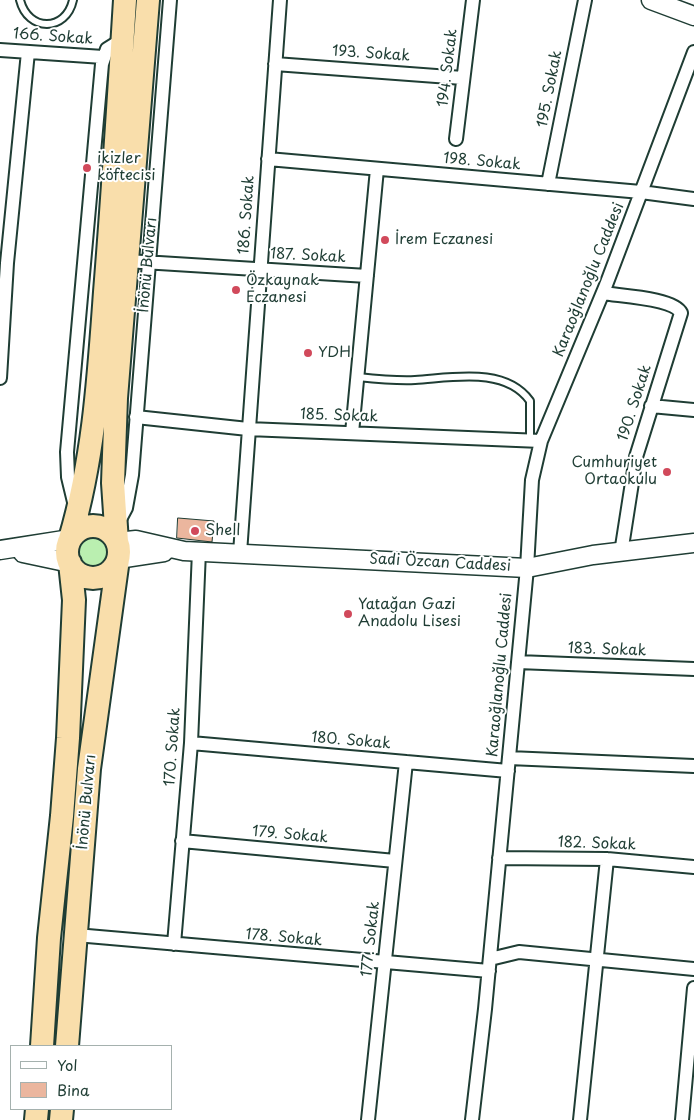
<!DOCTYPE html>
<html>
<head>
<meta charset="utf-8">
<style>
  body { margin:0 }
  #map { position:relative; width:694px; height:1120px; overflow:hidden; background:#fff; font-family:"Playpen Sans",sans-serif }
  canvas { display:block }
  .legend { position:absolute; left:10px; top:1045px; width:162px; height:65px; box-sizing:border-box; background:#fff; border:1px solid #a5b1ae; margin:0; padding:6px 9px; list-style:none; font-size:15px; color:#1f3d34 }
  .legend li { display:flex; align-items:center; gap:10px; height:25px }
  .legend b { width:25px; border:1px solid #a5b1ae }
</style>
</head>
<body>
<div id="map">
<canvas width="694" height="1120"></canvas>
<ul class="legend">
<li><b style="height:6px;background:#fff"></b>Yol</li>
<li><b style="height:14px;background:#ebb69e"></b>Bina</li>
</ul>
</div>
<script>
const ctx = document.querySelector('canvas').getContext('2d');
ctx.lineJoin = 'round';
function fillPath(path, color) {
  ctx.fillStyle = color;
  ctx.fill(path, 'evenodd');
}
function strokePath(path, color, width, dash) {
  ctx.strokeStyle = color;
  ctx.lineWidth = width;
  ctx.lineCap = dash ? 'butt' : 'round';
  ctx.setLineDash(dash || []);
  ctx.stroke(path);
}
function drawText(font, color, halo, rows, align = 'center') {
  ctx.font = font + ' "Playpen Sans",sans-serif';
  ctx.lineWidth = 4;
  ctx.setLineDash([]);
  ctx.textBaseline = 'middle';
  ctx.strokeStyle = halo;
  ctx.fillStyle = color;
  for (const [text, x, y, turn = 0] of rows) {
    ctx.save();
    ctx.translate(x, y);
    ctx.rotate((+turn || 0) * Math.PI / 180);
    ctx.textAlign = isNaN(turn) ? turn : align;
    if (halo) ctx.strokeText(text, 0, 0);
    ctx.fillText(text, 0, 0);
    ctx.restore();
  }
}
fillPath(new Path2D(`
  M78 552a15 15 0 1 1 30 0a15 15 0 1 1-30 0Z`), '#baefb0');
const building = new Path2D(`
  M 178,518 L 214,521 L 212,542 L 177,538 Z`);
fillPath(building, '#ebb69e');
strokePath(building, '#1f3d34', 1);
const lane = new Path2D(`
  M 20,0 C 28,32 66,32 73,0
  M 358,377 C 377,379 396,381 415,380 C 451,378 505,366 530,401 L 530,441`);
const street = new Path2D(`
  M 0,50 L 103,57
  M 275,64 L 463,78
  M 456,139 L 473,0
  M 268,159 L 641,192 L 694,199
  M 548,184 L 585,0
  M 127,261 L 367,276
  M 603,293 C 620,296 674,298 681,313 L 636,457 L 621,553
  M 0,378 L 7,263 L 28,52
  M 651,406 L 694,410
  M 136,417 L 248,429 L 541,441
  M 352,433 L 377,169
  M 75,506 L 68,477 L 67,452 L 102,64 L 107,49 L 123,39
  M 118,523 L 126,508 L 132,475 L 170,0
  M 240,553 L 280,0
  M 518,662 L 694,669
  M 191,743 L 508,771
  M 509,758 L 694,766
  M 182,841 L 395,861
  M 499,858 L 607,859 L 694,867
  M 76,935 L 489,971
  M 174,944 L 191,743 L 199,551
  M 490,959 L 519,952 L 694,969
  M 368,1120 L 406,762
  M 472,1120 L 485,1009 L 527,568 L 532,480 L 541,441 L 606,285 L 694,52
  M 580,1120 L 607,859
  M 682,1120 L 694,988`);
const secondary = new Path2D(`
  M 651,0 L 694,16
  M 117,542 L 136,540 L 184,551 L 527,568 L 593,555 L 694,543
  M 0,550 L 70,539
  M 23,553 L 70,563
  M 118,559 L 164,552`);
const highway = new Path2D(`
  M67 552a26 26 0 1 1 52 0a26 26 0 1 1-52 0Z
  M 70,539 C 94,458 99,375 105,292 C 113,194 119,97 125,0
  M 117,542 L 113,483 L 116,398 L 148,0
  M 42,1046 L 49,938 L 62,816 L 68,738 L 74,600 L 70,563
  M 67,1046 L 89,769 L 118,559
  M 36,1120 L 37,1109
  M 61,1120 L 62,1109`);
strokePath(lane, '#1f3d34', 10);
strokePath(street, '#1f3d34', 16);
strokePath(secondary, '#1f3d34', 21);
strokePath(highway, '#1f3d34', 26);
strokePath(lane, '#fff', 6);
strokePath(street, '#fff', 12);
strokePath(secondary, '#fff', 18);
strokePath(highway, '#f9deab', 22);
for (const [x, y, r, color] of [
  [87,168,5,"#d1495b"],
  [385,240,5,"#d1495b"],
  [236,290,5,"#d1495b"],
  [308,353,5,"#d1495b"],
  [667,472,5,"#d1495b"],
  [195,531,5,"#d1495b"],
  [348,614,5,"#d1495b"]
]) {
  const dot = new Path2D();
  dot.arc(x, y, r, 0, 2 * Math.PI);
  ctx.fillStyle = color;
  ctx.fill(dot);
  strokePath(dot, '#fff', 2);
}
drawText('15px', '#1f3d34', '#fff', [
  ["166. Sokak",53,37,4],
  ["193. Sokak",371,54,4],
  ["194. Sokak",448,68,-83],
  ["195. Sokak",550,89,-79],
  ["198. Sokak",482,162,5],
  ["186. Sokak",247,215,-86],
  ["187. Sokak",308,256,3],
  ["İnönü Bulvarı",148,265,-85],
  ["Karaoğlanoğlu Caddesi",589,280,-68],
  ["190. Sokak",635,403,-72],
  ["185. Sokak",339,416,2],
  ["Sadi Özcan Caddesi",440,563,3],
  ["183. Sokak",607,650,2],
  ["Karaoğlanoğlu Caddesi",500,675,-85],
  ["180. Sokak",351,741,5],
  ["170. Sokak",173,747,-86],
  ["İnönü Bulvarı",87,802,-85],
  ["179. Sokak",290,835,5],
  ["182. Sokak",597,844,2],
  ["178. Sokak",284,938,5],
  ["177. Sokak",371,939,-84]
]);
drawText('15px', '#1f3d34', '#fff', [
  ["ikizler",97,159],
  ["köftecisi",97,176],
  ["İrem Eczanesi",395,240],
  ["Özkaynak",246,281],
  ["Eczanesi",246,298],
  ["YDH",318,353],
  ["Cumhuriyet",657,463,"right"],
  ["Ortaokulu",657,480,"right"],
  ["Shell",205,531],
  ["Yatağan Gazi",358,605],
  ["Anadolu Lisesi",358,622]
], 'left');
</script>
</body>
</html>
